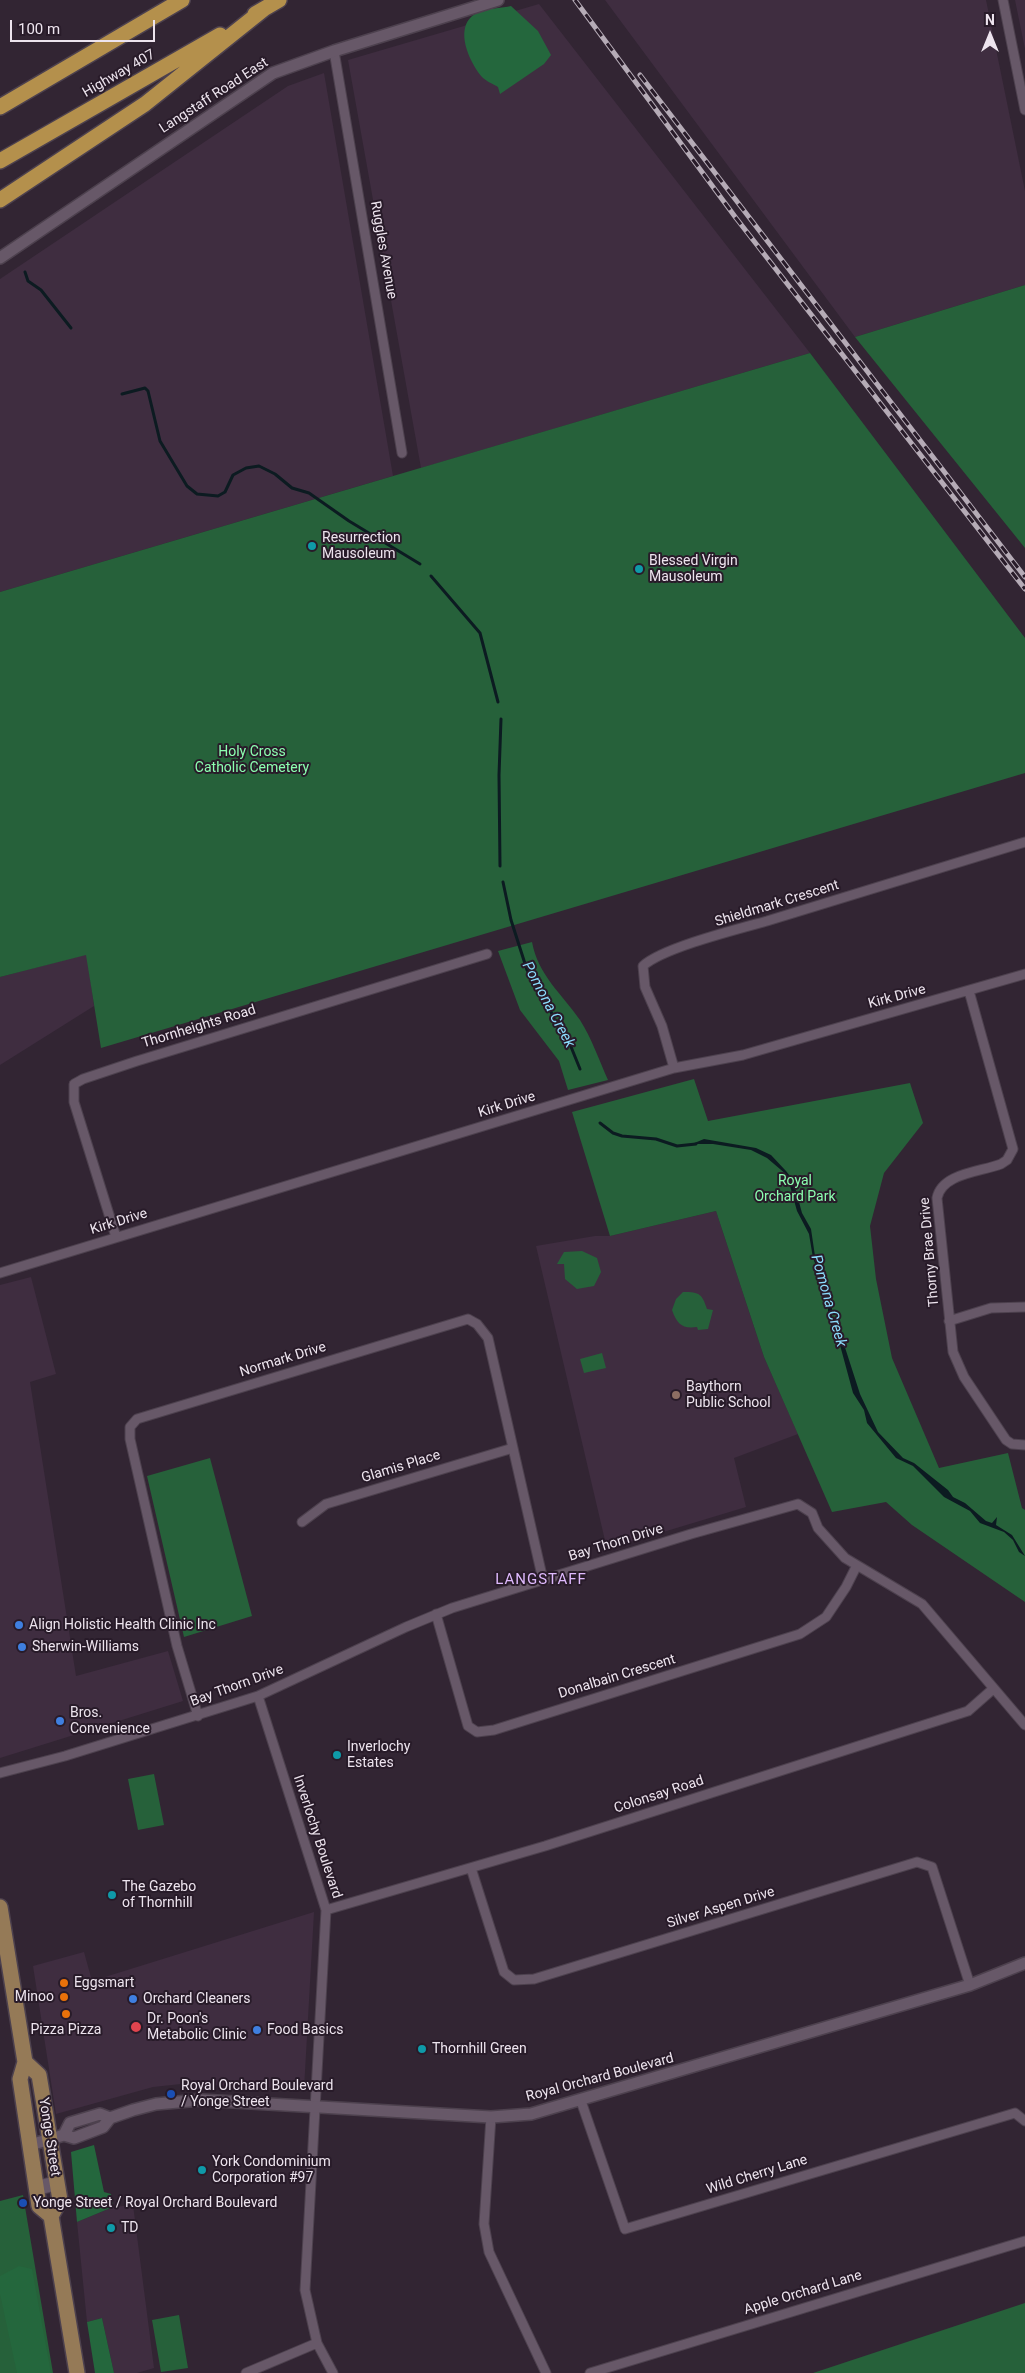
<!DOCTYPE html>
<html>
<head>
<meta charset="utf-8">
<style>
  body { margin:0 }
  #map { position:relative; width:1025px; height:2373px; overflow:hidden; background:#322533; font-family:Roboto,sans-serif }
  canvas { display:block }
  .north { position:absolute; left:965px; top:10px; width:50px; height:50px; -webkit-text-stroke:4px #281b29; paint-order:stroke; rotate:0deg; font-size:14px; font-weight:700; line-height:20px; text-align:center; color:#ede4ee }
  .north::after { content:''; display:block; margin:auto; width:18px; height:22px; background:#ede4ee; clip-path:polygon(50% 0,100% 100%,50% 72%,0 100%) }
  .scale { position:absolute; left:10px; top:20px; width:145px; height:22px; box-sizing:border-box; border:2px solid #ede4ee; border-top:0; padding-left:6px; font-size:15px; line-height:18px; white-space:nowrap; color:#ede4ee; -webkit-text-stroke:4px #281b29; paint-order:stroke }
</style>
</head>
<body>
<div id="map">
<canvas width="1025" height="2373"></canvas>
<div class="north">N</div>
<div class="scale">100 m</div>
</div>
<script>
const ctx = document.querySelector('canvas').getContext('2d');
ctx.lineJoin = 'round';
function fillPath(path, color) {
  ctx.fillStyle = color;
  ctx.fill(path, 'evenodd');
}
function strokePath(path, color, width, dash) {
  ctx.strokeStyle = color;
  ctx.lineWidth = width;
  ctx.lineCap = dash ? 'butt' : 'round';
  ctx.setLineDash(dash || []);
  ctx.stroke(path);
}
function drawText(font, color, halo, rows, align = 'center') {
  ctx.font = font + ' Roboto,sans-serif';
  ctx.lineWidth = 4;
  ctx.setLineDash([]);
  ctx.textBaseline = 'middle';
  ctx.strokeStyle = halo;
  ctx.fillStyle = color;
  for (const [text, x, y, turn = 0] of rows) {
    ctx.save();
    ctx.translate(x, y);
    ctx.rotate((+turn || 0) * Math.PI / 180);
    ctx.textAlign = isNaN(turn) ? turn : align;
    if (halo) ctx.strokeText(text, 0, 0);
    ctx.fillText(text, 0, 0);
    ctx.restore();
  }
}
fillPath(new Path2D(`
  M 605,0 L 986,0 L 1025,191 L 1025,285 L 855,337 Z
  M 1015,0 L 1025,0 L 1025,49 Z
  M 539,4 L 810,353 L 421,468 L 348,60 Z
  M 324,73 L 393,476 L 0,592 L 0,279 L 288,86 Z
  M 87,954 L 94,1006 L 0,1065 L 0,977 Z
  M 716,1211 L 764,1357 L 798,1434 L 734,1458 L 746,1507 L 607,1549 L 536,1246 L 595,1236 L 610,1236 Z
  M 31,1277 L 56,1374 L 30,1382 L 76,1676 L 168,1651 L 183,1701 L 0,1758 L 0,1285 Z
  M 314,1912 L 304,2089 L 181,2084 L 153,2087 L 56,2114 L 33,1966 L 84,1952 L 92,1981 Z
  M 133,2205 L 154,2368 L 137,2373 L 114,2373 L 102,2318 L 87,2322 L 77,2222 L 113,2207 Z`), '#3f2d40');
fillPath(new Path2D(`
  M 1025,285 L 1025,548 L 855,337 Z
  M 810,353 L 1025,638 L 1025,773 L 101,1048 L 86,955 L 0,977 L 0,592 Z
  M 532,942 C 538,975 562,994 580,1020 C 592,1039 599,1060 608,1080 L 568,1090 L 559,1061 L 520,1010 L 498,951 Z
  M 694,1079 L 708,1121 L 910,1083 L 923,1123 L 884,1173 L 870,1226 L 876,1279 L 892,1358 L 939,1468 L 1008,1453 L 1022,1508 L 1025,1510 L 1025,1602 L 912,1525 L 886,1502 L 832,1512 L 764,1357 L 716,1211 L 610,1236 L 572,1112 Z
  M 582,1251 L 597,1258 L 601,1272 L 594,1286 L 577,1289 L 565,1279 L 564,1264 L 557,1264 L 564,1252 Z
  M 683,1292 C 700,1292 702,1294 707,1309 L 713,1310 L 708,1329 L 698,1330 L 697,1327 C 682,1329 677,1324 672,1310 L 676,1299 Z
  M 602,1353 L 606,1368 L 584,1373 L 580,1359 Z
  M 210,1458 L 252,1616 L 184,1637 L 147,1476 Z
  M 154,1774 L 164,1825 L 138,1830 L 128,1779 Z
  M 23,2195 L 53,2373 L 0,2373 L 0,2201 Z
  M 1025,2303 L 1025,2373 L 813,2373 Z
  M 179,2315 L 188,2368 L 161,2372 L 152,2320 Z`), '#26613a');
fillPath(new Path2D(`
  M 511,6 L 538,31 L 551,55 L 544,64 L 500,94 L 498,87 C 493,84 486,81 482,77 C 468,60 451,22 481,11 C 490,8 502,8 511,6 Z
  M 94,2145 L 104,2192 L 111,2194 L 113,2207 L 77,2222 L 71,2152 Z
  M 19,2266 L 32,2269 L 51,2373 L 17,2373 L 0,2294 L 0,2276 Z
  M 102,2318 L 114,2373 L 95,2373 L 87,2322 Z`), '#24673d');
fillPath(new Path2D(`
  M 704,1139 L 756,1148 L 771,1155 L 786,1171 L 793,1180 L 802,1213 L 811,1229 L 815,1256 L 832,1301 L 832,1318 L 840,1332 L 860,1394 L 878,1432 L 903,1458 L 914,1463 L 948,1490 L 953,1497 L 965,1503 L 986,1521 L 992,1523 L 997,1517 L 996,1525 L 1012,1535 L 1025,1556 L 1019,1552 L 1013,1540 L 1004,1532 L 980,1523 L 970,1511 L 944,1497 L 913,1466 L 896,1458 L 867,1423 L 864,1410 L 853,1393 L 840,1345 L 828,1318 L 828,1300 L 821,1286 L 818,1271 L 813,1258 L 809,1234 L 797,1211 L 787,1175 L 767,1158 L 751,1150 L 713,1144 L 692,1144 Z`), '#0c1b21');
strokePath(new Path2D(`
  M 25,272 L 28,281 L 41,290 L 71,328
  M 122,394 L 145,388 L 148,391 L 160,441 L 187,486 L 197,494 L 218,496 L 225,492 L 233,475 L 246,468 L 259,466 L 275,474 L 292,488 L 309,493 L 349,521 L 420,564
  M 431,576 L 480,633 L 498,702
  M 500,866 L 499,775 L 501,719
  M 503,882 L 511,920 L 527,970 L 544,995 L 554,1019 L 565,1032 L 580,1069
  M 600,1123 L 613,1133 L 622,1136 L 656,1139 L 677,1146 L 696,1144`), '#0c1b21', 3);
const minor = new Path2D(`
  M 1003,0 L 1025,110
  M 334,51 L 402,453
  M 969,991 L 1013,1149 L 1007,1160 L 1001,1164 C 981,1172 942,1173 937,1198 L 953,1352 L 964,1377 L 1006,1440 L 1012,1444 L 1025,1445
  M 674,1068 L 662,1026 L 645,987 L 643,966 C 662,948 738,929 767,921 C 853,895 939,869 1025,842
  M 116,1237 L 74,1102 L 74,1084 L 83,1079 L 137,1061 L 487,954
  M 0,1273 L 674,1068 L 743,1055 L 1025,974
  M 949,1321 L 991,1308 L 1025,1307
  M 302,1522 L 326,1504 L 513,1448
  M 436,1614 L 468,1726 L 477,1732 L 494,1730 L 800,1634 L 826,1617 L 846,1587 L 856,1567
  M 258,1696 L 326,1910 L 305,2290 L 317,2343 L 333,2373
  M 198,1716 L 177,1646 L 130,1439 L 130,1427 L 137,1419 L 468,1319 L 477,1324 L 488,1338 L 543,1580
  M 0,1773 L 65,1756 L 258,1696 L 406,1627 L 452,1608 L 691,1534 L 798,1504 L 812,1513 L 818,1528 L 845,1558 L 922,1604 L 1025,1725
  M 471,1868 L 504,1972 L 514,1980 L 534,1979 L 917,1862 L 932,1867 L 970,1985
  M 326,1910 L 545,1846 L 968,1711 L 993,1689
  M 581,2101 L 625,2229 L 1015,2113 L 1025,2121
  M 491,2117 L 484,2224 L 489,2252 L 546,2373
  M 246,2373 L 317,2343
  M 590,2373 L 1025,2241`);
const tertiary = new Path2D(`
  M 0,258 L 273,73 L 334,51 L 498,0
  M 64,2135 L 70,2123 L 100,2114 L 110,2118
  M 30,2145 L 64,2135 L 74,2138 L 103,2127 L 110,2118 L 133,2110 L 156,2104 L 200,2100 L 491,2117 L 531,2114 L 970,1985 L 1025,1963`);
const secondary = new Path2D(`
  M 37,2188 L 57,2183`);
const primary = new Path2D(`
  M 0,1907 L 25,2062 L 20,2079 L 39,2206 L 51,2216
  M 25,2062 L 39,2075 L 60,2200 L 51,2216 L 77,2373`);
const motorway = new Path2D(`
  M 255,14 L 279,0
  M 0,107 L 182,0
  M 0,161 L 220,35
  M 0,200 L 145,104 L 264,9`);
strokePath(minor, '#4d414e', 11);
strokePath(tertiary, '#4d414e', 14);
strokePath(secondary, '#4d414e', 16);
strokePath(primary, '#4d414e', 18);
strokePath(motorway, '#4d414e', 18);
strokePath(minor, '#675868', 9);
strokePath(tertiary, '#675868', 11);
strokePath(secondary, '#675868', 14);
strokePath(primary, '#957a57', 15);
strokePath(motorway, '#b4904c', 15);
const rail = new Path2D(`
  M 575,0 L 736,218 L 1025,589
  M 640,75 L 1025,577`);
strokePath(rail, '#b5abb6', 5);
strokePath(rail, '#281b29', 3, [9]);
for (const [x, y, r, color] of [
  [312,546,5,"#0f9aa8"],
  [639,569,5,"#0f9aa8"],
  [676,1395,5,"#8d6e63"],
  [19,1625,5,"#3f7fe0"],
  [22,1647,5,"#3f7fe0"],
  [60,1721,5,"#3f7fe0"],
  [337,1755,5,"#0f9aa8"],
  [112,1895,5,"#0f9aa8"],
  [64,1983,5,"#e8710a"],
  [64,1997,5,"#e8710a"],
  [133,1999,5,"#3f7fe0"],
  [66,2014,5,"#e8710a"],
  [136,2027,6,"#e0444e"],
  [257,2030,5,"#3f7fe0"],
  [422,2049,5,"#0f9aa8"],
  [171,2094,5,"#1a4fb4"],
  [202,2170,5,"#0f9aa8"],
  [23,2203,5,"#1a4fb4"],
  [111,2228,5,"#0f9aa8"]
]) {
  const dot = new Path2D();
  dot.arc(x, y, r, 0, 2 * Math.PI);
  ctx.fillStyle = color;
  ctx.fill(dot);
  strokePath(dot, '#281b29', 2);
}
drawText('14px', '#ede4ee', '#281b29', [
  ["Highway 407",119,74,-30],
  ["Langstaff Road East",214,96,-33],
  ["Ruggles Avenue",383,250,80],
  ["Shieldmark Crescent",777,904,-17],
  ["Kirk Drive",897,997,-15],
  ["Thornheights Road",199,1027,-17],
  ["Kirk Drive",507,1105,-17],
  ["Kirk Drive",119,1222,-17],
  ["Thorny Brae Drive",930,1252,-95],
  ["Normark Drive",283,1360,-17],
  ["Glamis Place",401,1467,-17],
  ["Bay Thorn Drive",616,1543,-17],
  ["Donalbain Crescent",617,1677,-17],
  ["Bay Thorn Drive",237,1686,-20],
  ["Colonsay Road",659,1795,-18],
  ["Inverlochy Boulevard",317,1837,72],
  ["Silver Aspen Drive",721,1908,-17],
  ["Royal Orchard Boulevard",600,2078,-15],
  ["Yonge Street",49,2137,81],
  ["Wild Cherry Lane",757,2175,-17],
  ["Apple Orchard Lane",803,2293,-17]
]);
drawText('14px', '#ede4ee', '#281b29', [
  ["Resurrection",322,538],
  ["Mausoleum",322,554],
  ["Blessed Virgin",649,561],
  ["Mausoleum",649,577],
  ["Baythorn",686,1387],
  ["Public School",686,1403],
  ["Align Holistic Health Clinic Inc",29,1625],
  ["Sherwin-Williams",32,1647],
  ["Bros.",70,1713],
  ["Convenience",70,1729],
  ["Inverlochy",347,1747],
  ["Estates",347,1763],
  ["The Gazebo",122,1887],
  ["of Thornhill",122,1903],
  ["Eggsmart",74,1983],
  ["Minoo",54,1997,"right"],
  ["Orchard Cleaners",143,1999],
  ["Dr. Poon's",147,2019],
  ["Metabolic Clinic",147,2035],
  ["Pizza Pizza",66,2030,"center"],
  ["Food Basics",267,2030],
  ["Thornhill Green",432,2049],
  ["Royal Orchard Boulevard",181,2086],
  ["/ Yonge Street",181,2102],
  ["York Condominium",212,2162],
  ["Corporation #97",212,2178],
  ["Yonge Street / Royal Orchard Boulevard",33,2203],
  ["TD",121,2228]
], 'left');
drawText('14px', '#8cffb0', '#281b29', [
  ["Holy Cross",252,752],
  ["Catholic Cemetery",252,768],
  ["Royal",795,1181],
  ["Orchard Park",795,1197]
]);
drawText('italic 15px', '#8bdcfc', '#281b29', [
  ["Pomona Creek",548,1005,62],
  ["Pomona Creek",828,1301,74]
]);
ctx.letterSpacing = '1px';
drawText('15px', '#deb9fd', '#281b29', [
  ["LANGSTAFF",541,1580]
]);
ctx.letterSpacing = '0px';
</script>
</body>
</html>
